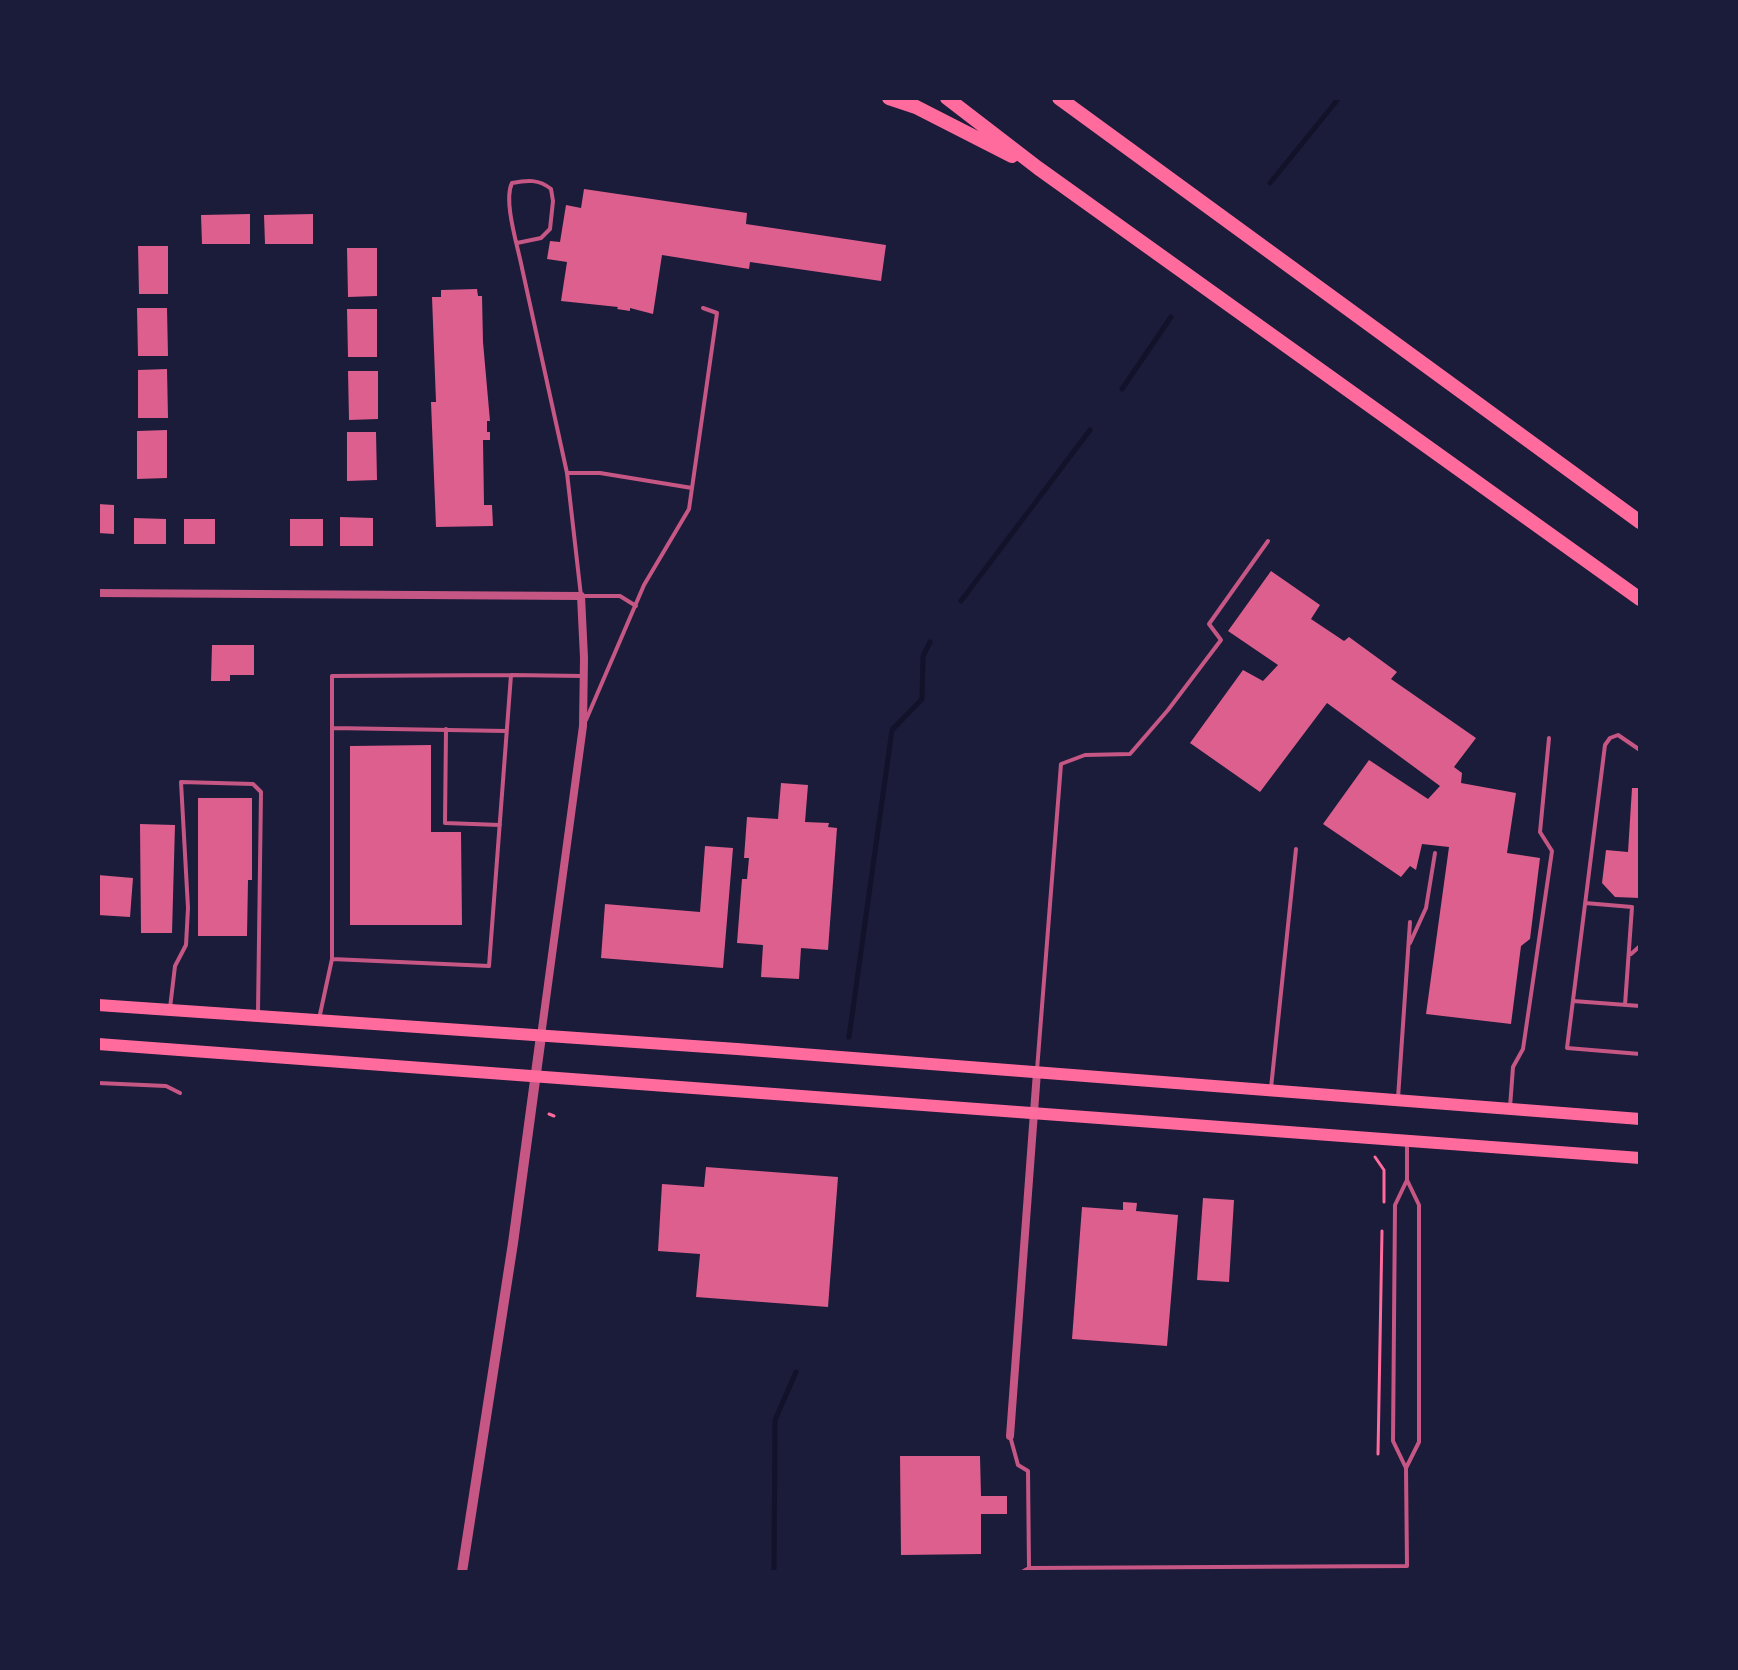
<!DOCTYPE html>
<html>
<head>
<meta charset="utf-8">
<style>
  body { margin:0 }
  #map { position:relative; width:1738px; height:1670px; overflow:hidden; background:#1b1b3a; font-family:"IBM Plex Sans",sans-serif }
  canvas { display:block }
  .frame { position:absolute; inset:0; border:100px solid #1b1b3a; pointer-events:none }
</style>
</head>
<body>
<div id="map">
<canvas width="1738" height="1670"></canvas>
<div class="frame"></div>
</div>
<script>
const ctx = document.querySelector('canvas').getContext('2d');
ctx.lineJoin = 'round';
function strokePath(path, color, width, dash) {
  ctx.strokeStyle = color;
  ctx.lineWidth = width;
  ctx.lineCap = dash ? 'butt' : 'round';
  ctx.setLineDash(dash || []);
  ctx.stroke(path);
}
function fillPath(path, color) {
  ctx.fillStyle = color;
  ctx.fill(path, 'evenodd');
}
strokePath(new Path2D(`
  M 1270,183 L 1339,98
  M 1122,389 L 1171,317
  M 961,601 L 1090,430
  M 849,1037 L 892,730 L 922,699 L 923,656 L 930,642
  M 774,1572 L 775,1420 L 796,1372`), '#12122b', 5);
fillPath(new Path2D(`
  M 584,189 L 747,213 L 746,224 L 886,245 L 881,281 L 750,262 L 749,269 L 662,255 L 653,314 L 630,308 L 630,311 L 617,309 L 618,307 L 561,301 L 567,262 L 547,259 L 550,241 L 560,242 L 566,205 L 581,208 Z
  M 250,214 L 250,244 L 202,244 L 201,215 Z
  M 313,214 L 313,244 L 265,244 L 264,215 Z
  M 138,246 L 168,246 L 168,294 L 139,294 Z
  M 347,248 L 377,248 L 377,296 L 348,297 Z
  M 477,289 L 478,296 L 482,296 L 483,342 L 490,421 L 487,421 L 487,432 L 490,432 L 490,440 L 483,440 L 484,505 L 492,505 L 493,526 L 436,527 L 431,402 L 436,402 L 432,297 L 441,297 L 441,290 Z
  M 137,308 L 167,308 L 168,356 L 138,356 Z
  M 347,309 L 377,309 L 377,357 L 348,357 Z
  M 167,369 L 168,418 L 138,418 L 138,370 Z
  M 348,371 L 378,371 L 378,419 L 349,420 Z
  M 167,430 L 167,478 L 137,479 L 137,431 Z
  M 347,432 L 376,432 L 377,480 L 347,481 Z
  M 98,504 L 114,505 L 114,534 L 98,533 Z
  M 340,517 L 373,518 L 373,546 L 340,546 Z
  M 134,518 L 166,519 L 166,544 L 134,544 Z
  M 184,519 L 215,519 L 215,544 L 184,544 Z
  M 290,519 L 323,519 L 323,546 L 290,546 Z
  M 1271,571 L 1320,605 L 1311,619 L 1344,641 L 1349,637 L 1397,672 L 1391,679 L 1476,738 L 1454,767 L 1462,773 L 1461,783 L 1516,793 L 1507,853 L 1540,858 L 1530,939 L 1521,946 L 1511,1024 L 1426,1014 L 1449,847 L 1422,844 L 1416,870 L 1410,866 L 1401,877 L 1323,824 L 1369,760 L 1428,799 L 1440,786 L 1327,703 L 1260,792 L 1190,743 L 1243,670 L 1263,681 L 1278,665 L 1228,631 Z
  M 212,645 L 254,645 L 254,675 L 230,675 L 230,681 L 211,681 Z
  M 431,745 L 431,832 L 461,832 L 462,925 L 350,925 L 350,746 Z
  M 781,783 L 808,785 L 805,822 L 829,823 L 828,827 L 837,828 L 828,950 L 801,948 L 799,979 L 761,977 L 763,945 L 737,943 L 742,879 L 747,879 L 749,858 L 744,858 L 747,817 L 778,819 Z
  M 1632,788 L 1640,788 L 1640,898 L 1615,897 L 1602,883 L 1606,850 L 1628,852 Z
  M 198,798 L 252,798 L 252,880 L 248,880 L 247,936 L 198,936 Z
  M 140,824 L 175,825 L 172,933 L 141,933 Z
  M 705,846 L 733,848 L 723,968 L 601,958 L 605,904 L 700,912 Z
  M 98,875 L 133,878 L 130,917 L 98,915 Z
  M 706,1167 L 838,1177 L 828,1307 L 696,1297 L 700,1254 L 658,1251 L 662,1184 L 704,1187 Z
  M 1203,1198 L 1234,1200 L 1229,1282 L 1197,1280 Z
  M 1123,1202 L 1137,1203 L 1136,1211 L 1178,1215 L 1167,1346 L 1072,1339 L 1082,1207 L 1123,1210 Z
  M 900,1456 L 980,1456 L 981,1496 L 1007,1496 L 1007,1514 L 981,1514 L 981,1554 L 901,1555 Z`), '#dd5f8e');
strokePath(new Path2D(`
  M 549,1114 L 554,1116
  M 1375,1157 L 1384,1170 L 1384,1202
  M 1378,1454 L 1382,1231`), '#ff6b9d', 3);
strokePath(new Path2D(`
  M 517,243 L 541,238 L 550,229 L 553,201 L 551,189 C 539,179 527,180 512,183 C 503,201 518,247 522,268 L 567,473 L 581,596 L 620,596 L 636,606
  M 567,473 L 600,473 L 692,488
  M 586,720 L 644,585 L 689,509 L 717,313 L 703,308
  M 333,728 L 506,731
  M 446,729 L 445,823 L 500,825
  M 1640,750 L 1618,735 L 1610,738 L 1605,745 L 1567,1048 L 1640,1054
  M 1585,903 L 1632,907 L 1625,1005
  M 1410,943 L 1426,908 L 1435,853
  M 1631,954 L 1640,946
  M 332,959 L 332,676 L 511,675
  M 1573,1001 L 1640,1006
  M 170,1008 L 175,966 L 186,945 L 188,908 L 181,782 L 253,784 L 261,792 L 258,1012
  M 319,1019 L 332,959 L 489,966 L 511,675 L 583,676
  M 1037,1070 L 1061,764 L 1085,755 L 1130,754 L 1168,710 L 1221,640 L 1209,624 L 1268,541
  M 98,1083 L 166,1086 L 180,1093
  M 1271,1088 L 1296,849
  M 1398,1098 L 1410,922
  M 1510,1107 L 1513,1067 L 1523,1049 L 1552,851 L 1540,832 L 1549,738
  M 1407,1143 L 1407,1180
  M 1010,1436 L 1018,1465 L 1028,1471 L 1029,1568 L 1022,1572
  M 1029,1568 L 1407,1566 L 1406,1468 L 1393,1441 L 1395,1205 L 1407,1180 L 1419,1205 L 1419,1442 L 1406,1468`), '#c65784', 4);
strokePath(new Path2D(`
  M 98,593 L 581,596 L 584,658 L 583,726 L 541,1036
  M 1010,1436 L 1037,1072`), '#c65784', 8);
strokePath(new Path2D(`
  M 462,1572 L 513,1243 L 541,1036`), '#c65784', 10);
strokePath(new Path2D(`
  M 98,1005 L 737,1049 L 1640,1119
  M 98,1044 L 1640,1158`), '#ff6b9d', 12);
strokePath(new Path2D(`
  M 889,98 L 916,107 L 1012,156
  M 947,98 L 1038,168 L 1640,599
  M 1059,98 L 1640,522`), '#ff6b9d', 14);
</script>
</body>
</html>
